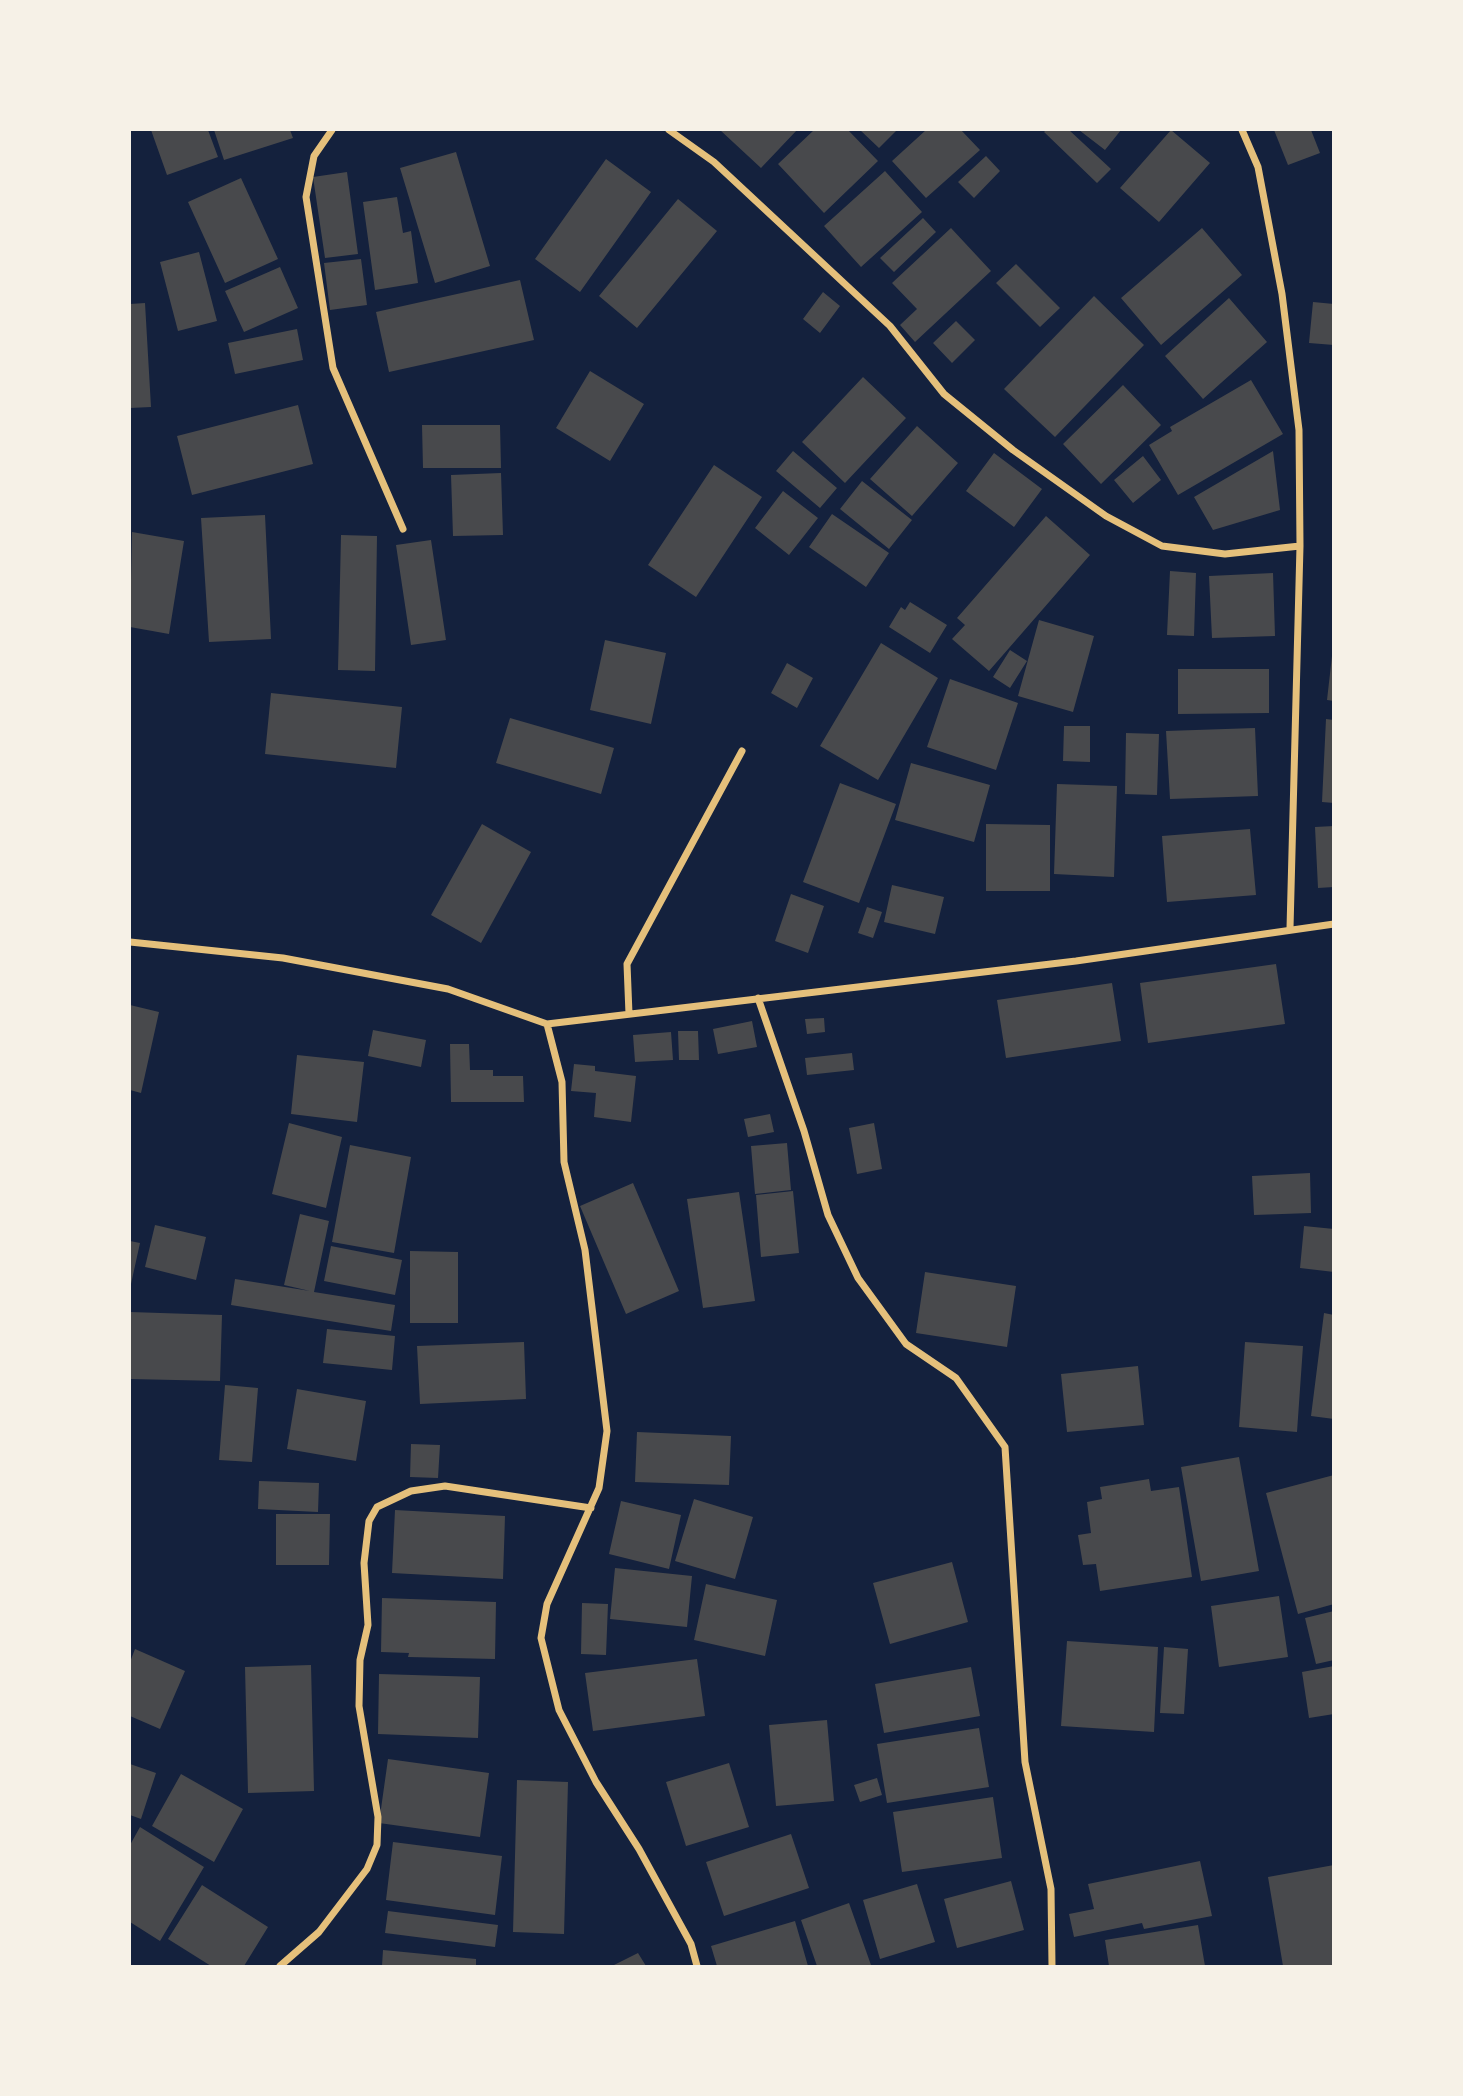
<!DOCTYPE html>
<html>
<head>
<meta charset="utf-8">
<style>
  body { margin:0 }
  #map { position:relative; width:1463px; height:2096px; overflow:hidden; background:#14213d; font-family:"IBM Plex Serif",serif }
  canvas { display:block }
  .frame { position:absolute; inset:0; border:131px solid #f6f1e7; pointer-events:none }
</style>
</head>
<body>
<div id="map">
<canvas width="1463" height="2096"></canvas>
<div class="frame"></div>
</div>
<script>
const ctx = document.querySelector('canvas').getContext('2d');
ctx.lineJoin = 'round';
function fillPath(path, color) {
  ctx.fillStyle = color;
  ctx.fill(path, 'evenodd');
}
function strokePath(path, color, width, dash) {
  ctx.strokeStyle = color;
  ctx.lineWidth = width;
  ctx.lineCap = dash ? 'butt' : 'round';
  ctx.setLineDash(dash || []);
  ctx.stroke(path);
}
fillPath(new Path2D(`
  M 151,130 L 208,130 L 218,157 L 167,175 Z
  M 214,130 L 290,130 L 293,138 L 224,160 Z
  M 720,130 L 797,130 L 761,168 Z
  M 814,130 L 848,130 L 878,161 L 824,213 L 778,164 Z
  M 860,130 L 897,130 L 879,148 Z
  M 926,130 L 961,130 L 980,150 L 926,198 L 892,161 Z
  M 1046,130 L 1069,130 L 1111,169 L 1097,183 L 1044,132 Z
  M 1079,130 L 1121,130 L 1105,150 Z
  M 1171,130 L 1210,163 L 1159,222 L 1120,188 Z
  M 1274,130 L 1311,130 L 1320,153 L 1288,165 Z
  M 456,152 L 490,266 L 435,283 L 400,168 Z
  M 986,156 L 1000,171 L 974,198 L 958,182 Z
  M 606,159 L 651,192 L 580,292 L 535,259 Z
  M 885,171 L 922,212 L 861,267 L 824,226 Z
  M 347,172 L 358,254 L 325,258 L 313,177 Z
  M 241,178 L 278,259 L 225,283 L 188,202 Z
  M 397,197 L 403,233 L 411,231 L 418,283 L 375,290 L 363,202 Z
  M 678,199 L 717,231 L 637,328 L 599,296 Z
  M 923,218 L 936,232 L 894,272 L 880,258 Z
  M 951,228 L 991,271 L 915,342 L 900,325 L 917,309 L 892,283 Z
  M 1202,228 L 1242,275 L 1161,345 L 1121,298 Z
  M 199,252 L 217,321 L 178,331 L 160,262 Z
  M 361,259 L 367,305 L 330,310 L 324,263 Z
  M 1016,264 L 1060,308 L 1040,327 L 996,283 Z
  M 280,267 L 298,308 L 244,332 L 225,291 Z
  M 520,280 L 534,340 L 389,372 L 376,312 Z
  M 823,292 L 840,306 L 820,333 L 803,319 Z
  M 1094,296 L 1144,345 L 1055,437 L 1004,389 Z
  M 1229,298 L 1267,342 L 1203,399 L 1165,356 Z
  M 1313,302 L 1334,304 L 1334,345 L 1309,343 Z
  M 145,303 L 151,407 L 130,408 L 130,304 Z
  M 956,321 L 975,340 L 952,363 L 933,343 Z
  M 297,329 L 303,360 L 235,374 L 228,343 Z
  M 590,371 L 644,404 L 610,461 L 556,428 Z
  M 863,377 L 906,418 L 845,483 L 802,442 Z
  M 1251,380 L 1283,434 L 1178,495 L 1149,445 L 1172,431 L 1170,427 Z
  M 1123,385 L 1161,425 L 1101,484 L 1063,444 Z
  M 298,405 L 313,464 L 192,495 L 177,436 Z
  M 422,425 L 500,425 L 501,468 L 423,468 Z
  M 917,426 L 958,463 L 912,516 L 870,479 Z
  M 793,451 L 837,488 L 820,508 L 776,471 Z
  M 1273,451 L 1280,510 L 1213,530 L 1194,497 Z
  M 994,453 L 1042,489 L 1014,527 L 966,491 Z
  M 1143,456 L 1161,480 L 1133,503 L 1114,480 Z
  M 714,465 L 762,497 L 696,597 L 648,565 Z
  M 501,473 L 503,535 L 453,536 L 451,475 Z
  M 862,481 L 912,520 L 889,549 L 840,509 Z
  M 783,491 L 818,518 L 789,555 L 755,528 Z
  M 832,514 L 889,553 L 866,587 L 809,547 Z
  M 265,515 L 271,639 L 209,642 L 201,518 Z
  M 1046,516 L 1090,555 L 989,671 L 952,639 L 965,625 L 957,618 Z
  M 132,532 L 184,541 L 169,634 L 130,627 Z
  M 341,535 L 377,536 L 375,671 L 338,670 Z
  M 431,540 L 446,640 L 411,645 L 396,545 Z
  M 1170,571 L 1196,573 L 1194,636 L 1167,635 Z
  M 1273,573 L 1275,636 L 1212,638 L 1209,576 Z
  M 910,602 L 947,625 L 930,653 L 889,627 L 901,607 L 905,610 Z
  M 1039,620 L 1094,636 L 1073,712 L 1018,696 Z
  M 605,640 L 666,653 L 651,724 L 590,710 Z
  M 881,643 L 938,678 L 878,780 L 820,746 Z
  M 1010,650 L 1027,661 L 1010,688 L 993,677 Z
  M 1332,656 L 1334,657 L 1334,701 L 1327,700 Z
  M 787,663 L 813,678 L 797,708 L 771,693 Z
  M 1178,669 L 1269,669 L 1269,713 L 1178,714 Z
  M 950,679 L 1018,703 L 996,770 L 927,747 Z
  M 271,693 L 402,707 L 396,768 L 265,754 Z
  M 510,718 L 614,748 L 601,794 L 496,763 Z
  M 1326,719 L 1334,720 L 1334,803 L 1322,802 Z
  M 1064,726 L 1090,726 L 1090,762 L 1063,761 Z
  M 1255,728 L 1258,796 L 1170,799 L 1166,731 Z
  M 1126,733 L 1159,734 L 1157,795 L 1125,794 Z
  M 911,763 L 990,785 L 974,842 L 895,820 Z
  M 840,783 L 896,804 L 859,903 L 803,882 Z
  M 1057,784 L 1117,786 L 1114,877 L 1054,874 Z
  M 482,824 L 531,852 L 481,943 L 431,915 Z
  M 986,824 L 1050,825 L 1050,891 L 986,891 Z
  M 1334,826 L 1334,887 L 1318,888 L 1315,827 Z
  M 1250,829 L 1256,895 L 1167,902 L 1162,836 Z
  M 892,885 L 944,897 L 935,934 L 884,922 Z
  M 791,894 L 824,906 L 808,953 L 775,941 Z
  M 867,907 L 882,912 L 873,938 L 858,933 Z
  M 1276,964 L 1285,1024 L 1148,1043 L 1140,983 Z
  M 1112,983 L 1121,1041 L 1006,1058 L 997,1000 Z
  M 130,1005 L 159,1012 L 141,1093 L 130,1090 Z
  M 824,1018 L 825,1032 L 807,1034 L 805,1019 Z
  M 752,1021 L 757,1047 L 718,1054 L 713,1029 Z
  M 373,1030 L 426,1040 L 421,1067 L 368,1056 Z
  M 678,1031 L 698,1031 L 699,1060 L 679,1060 Z
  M 671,1032 L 673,1060 L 635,1062 L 633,1035 Z
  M 450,1044 L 469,1044 L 470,1070 L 493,1070 L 493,1076 L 523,1076 L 524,1102 L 451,1102 Z
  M 852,1053 L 854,1070 L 807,1075 L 805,1058 Z
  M 297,1055 L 364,1062 L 357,1122 L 291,1114 Z
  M 574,1064 L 595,1066 L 595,1071 L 636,1076 L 631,1122 L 594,1117 L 596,1093 L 571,1091 Z
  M 770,1114 L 774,1132 L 748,1137 L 744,1119 Z
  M 289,1123 L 342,1137 L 326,1208 L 272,1194 Z
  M 874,1123 L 882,1169 L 857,1174 L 849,1128 Z
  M 787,1143 L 791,1190 L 755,1194 L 751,1146 Z
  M 350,1145 L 411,1157 L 394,1253 L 332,1242 Z
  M 1310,1173 L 1311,1213 L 1254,1215 L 1252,1176 Z
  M 633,1183 L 679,1291 L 626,1314 L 580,1206 Z
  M 793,1191 L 799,1253 L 761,1257 L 756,1195 Z
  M 739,1192 L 755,1301 L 703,1308 L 687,1199 Z
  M 300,1214 L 329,1221 L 314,1292 L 395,1305 L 391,1331 L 231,1305 L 235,1279 L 310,1291 L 284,1285 Z
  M 155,1225 L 206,1237 L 196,1280 L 145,1267 Z
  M 1304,1226 L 1334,1229 L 1334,1272 L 1300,1268 Z
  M 130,1241 L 140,1243 L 131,1284 L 130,1284 Z
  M 331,1246 L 402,1260 L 395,1295 L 324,1281 Z
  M 410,1251 L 458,1252 L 458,1323 L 410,1323 Z
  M 925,1272 L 1016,1286 L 1007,1347 L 916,1333 Z
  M 130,1312 L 222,1315 L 220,1381 L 130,1379 Z
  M 1324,1313 L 1334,1315 L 1334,1419 L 1311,1416 Z
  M 327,1329 L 395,1336 L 392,1370 L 323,1363 Z
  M 524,1342 L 526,1399 L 420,1404 L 417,1346 Z
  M 1245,1342 L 1303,1346 L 1297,1432 L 1239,1427 Z
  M 1138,1366 L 1144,1425 L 1067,1432 L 1061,1374 Z
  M 225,1385 L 258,1388 L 252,1462 L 219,1460 Z
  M 297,1389 L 366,1401 L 356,1461 L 287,1449 Z
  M 637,1432 L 731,1436 L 729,1485 L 635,1482 Z
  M 411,1444 L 440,1445 L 438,1478 L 410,1477 Z
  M 1239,1457 L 1259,1571 L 1201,1581 L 1181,1467 Z
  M 1334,1475 L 1334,1604 L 1298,1614 L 1266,1493 Z
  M 1149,1479 L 1151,1491 L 1179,1487 L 1192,1577 L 1100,1591 L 1096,1564 L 1083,1565 L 1078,1535 L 1091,1533 L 1087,1502 L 1102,1499 L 1100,1487 Z
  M 259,1481 L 319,1483 L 318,1512 L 258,1509 Z
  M 694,1499 L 753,1517 L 735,1579 L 675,1561 Z
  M 621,1501 L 681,1515 L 669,1569 L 609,1554 Z
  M 395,1510 L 505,1516 L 503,1579 L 392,1573 Z
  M 276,1514 L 330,1514 L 329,1565 L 276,1565 Z
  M 952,1562 L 968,1622 L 890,1644 L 873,1583 Z
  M 615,1568 L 692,1576 L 687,1627 L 610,1619 Z
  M 706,1584 L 777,1600 L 765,1656 L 694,1640 Z
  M 1279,1596 L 1288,1657 L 1219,1667 L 1211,1606 Z
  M 382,1598 L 496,1602 L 495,1659 L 408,1657 L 409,1653 L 381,1652 Z
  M 582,1603 L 608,1604 L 606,1655 L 581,1654 Z
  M 1334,1611 L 1334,1660 L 1316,1664 L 1305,1618 Z
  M 1067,1641 L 1158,1647 L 1154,1732 L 1061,1726 Z
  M 1164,1647 L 1188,1649 L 1184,1714 L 1160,1713 Z
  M 135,1649 L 185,1671 L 160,1729 L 130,1716 L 130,1662 Z
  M 697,1659 L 705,1716 L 593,1731 L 585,1673 Z
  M 311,1665 L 314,1791 L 248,1793 L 245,1667 Z
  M 1334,1666 L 1334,1714 L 1309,1718 L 1302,1672 Z
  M 971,1667 L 980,1716 L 884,1733 L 875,1684 Z
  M 379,1674 L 480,1677 L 478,1738 L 378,1734 Z
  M 827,1720 L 834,1801 L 776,1806 L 769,1725 Z
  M 979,1728 L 989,1787 L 887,1803 L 877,1744 Z
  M 388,1759 L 489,1773 L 480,1837 L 379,1823 Z
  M 729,1763 L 749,1827 L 686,1846 L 666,1782 Z
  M 130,1764 L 156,1773 L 141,1819 L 130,1815 Z
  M 181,1774 L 243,1809 L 214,1862 L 152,1826 Z
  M 877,1778 L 882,1795 L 860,1802 L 854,1785 Z
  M 517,1780 L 568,1782 L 564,1934 L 513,1932 Z
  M 993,1797 L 1002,1858 L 902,1872 L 893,1812 Z
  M 140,1827 L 204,1867 L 160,1941 L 130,1922 L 130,1845 Z
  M 791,1834 L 809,1888 L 724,1916 L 706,1862 Z
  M 393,1842 L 502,1856 L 495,1915 L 386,1900 Z
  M 1200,1861 L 1212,1916 L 1144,1929 L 1142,1923 L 1074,1937 L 1069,1914 L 1094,1909 L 1088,1884 Z
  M 1334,1865 L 1334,1966 L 1283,1966 L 1268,1877 Z
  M 1011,1881 L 1024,1930 L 957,1948 L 944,1899 Z
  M 917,1884 L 935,1942 L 880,1959 L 863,1900 Z
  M 202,1885 L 268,1927 L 244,1966 L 211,1966 L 168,1939 Z
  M 849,1903 L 871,1965 L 817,1966 L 801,1920 Z
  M 388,1911 L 498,1925 L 495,1947 L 385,1933 Z
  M 795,1921 L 808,1966 L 717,1966 L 711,1946 Z
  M 1198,1925 L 1205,1966 L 1109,1966 L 1105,1940 Z
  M 383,1950 L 476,1959 L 476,1966 L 382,1966 Z
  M 638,1953 L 646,1966 L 612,1966 Z`), '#48494c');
strokePath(new Path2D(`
  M 332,130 L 314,156 L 306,197 L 333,368 L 403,529
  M 669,130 L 714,162 L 890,326 L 944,394 L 1013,450 L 1106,516 L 1162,546 L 1225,554 L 1300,546
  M 1242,130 L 1258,167 L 1282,294 L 1299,430 L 1300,546 L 1290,928
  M 130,942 L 283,958 L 448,989 L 547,1024 L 1076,961 L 1334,924
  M 758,998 L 804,1131 L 828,1215 L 858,1278 L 906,1344 L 956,1378 L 1005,1447 L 1025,1762 L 1051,1889 L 1052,1966
  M 629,1014 L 627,964 L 742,751
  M 547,1024 L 562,1082 L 564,1162 L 585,1250 L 607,1431 L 599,1488 L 547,1604 L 541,1638 L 559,1710 L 596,1782 L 639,1849 L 691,1944 L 697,1966
  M 280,1966 L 319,1932 L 367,1869 L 377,1845 L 378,1817 L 359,1706 L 360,1660 L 368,1625 L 364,1563 L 369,1521 L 377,1507 L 411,1491 L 445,1486 L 591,1508`), '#e5c07b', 7);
</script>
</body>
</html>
